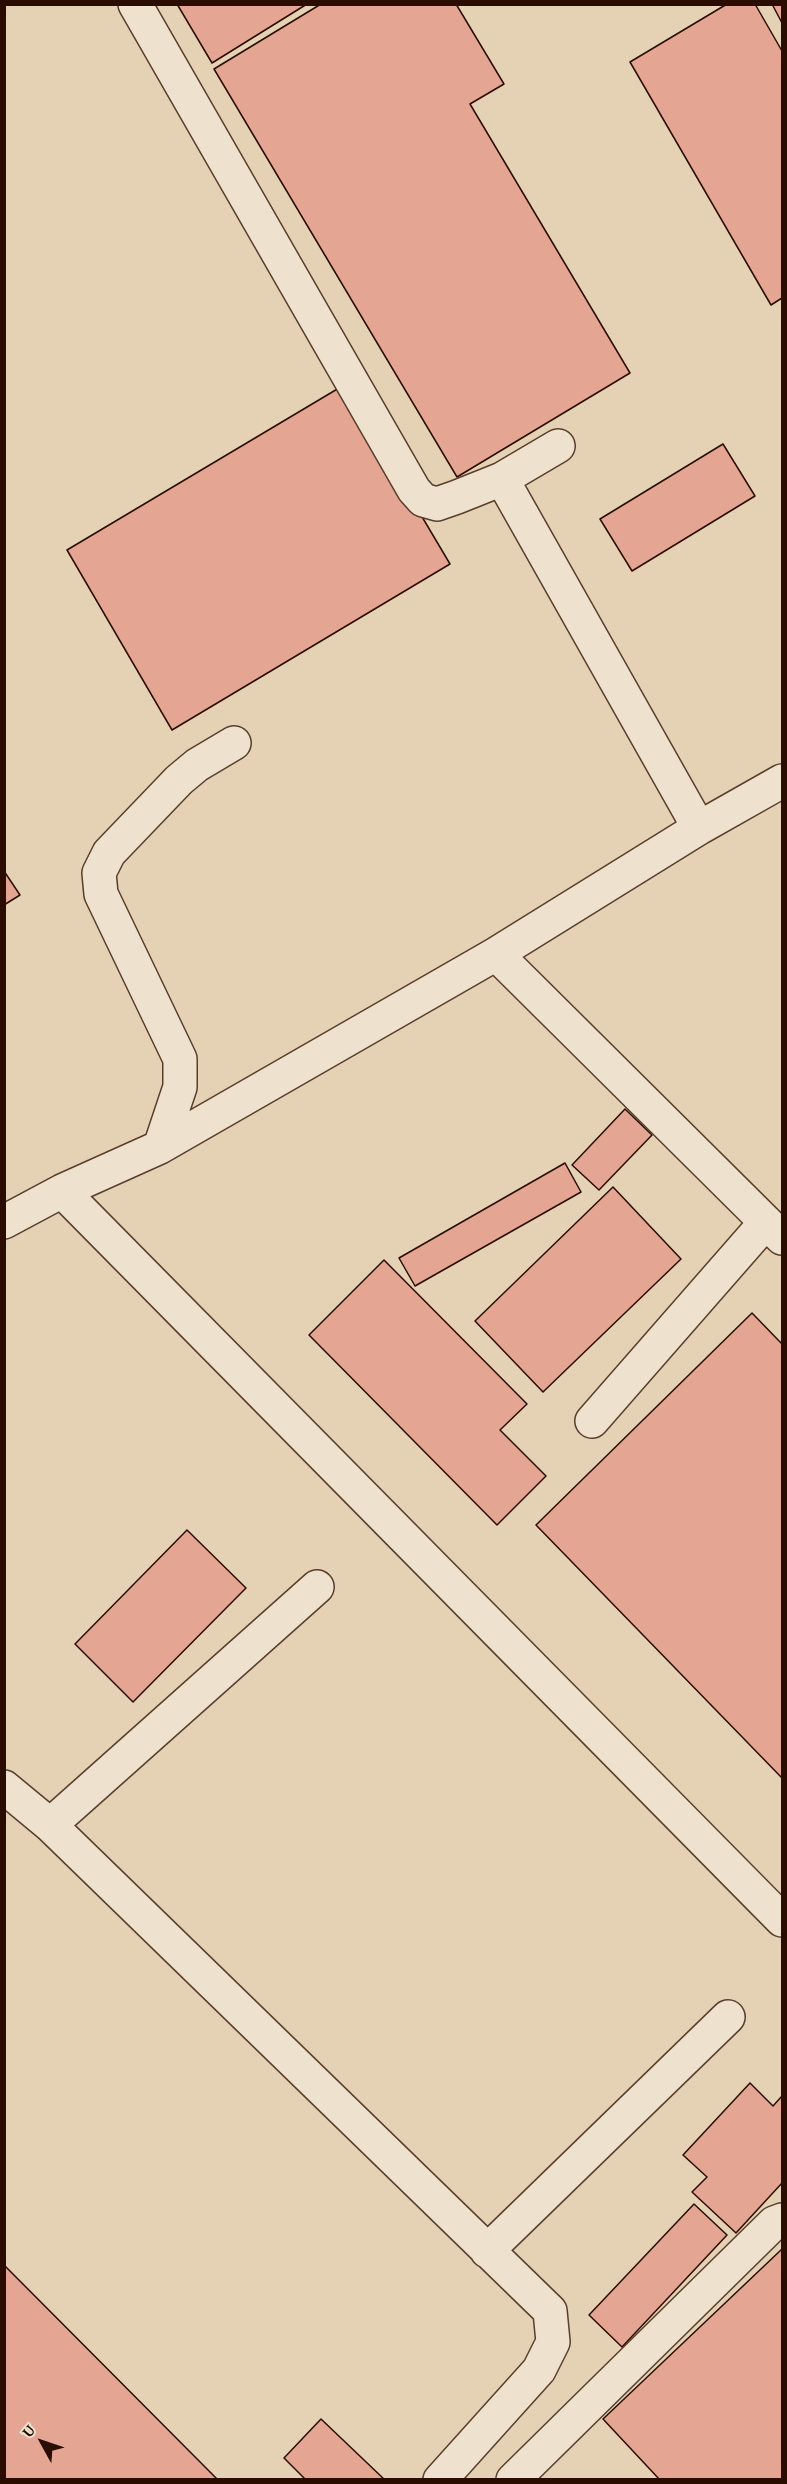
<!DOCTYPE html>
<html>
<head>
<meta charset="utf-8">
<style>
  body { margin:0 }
  #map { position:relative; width:787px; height:2484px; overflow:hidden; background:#e5d2b5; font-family:"Gentium Book Plus",serif }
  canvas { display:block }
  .frame { position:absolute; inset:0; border:6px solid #2a0c00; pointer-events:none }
  .north { position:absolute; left:12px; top:2412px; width:60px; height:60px; -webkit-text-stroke:4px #eee2cf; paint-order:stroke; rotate:310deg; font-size:16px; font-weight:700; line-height:24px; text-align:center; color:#2a0c00 }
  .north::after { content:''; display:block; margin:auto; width:21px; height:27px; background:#2a0c00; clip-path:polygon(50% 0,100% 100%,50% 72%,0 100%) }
</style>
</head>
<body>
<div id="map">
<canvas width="787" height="2484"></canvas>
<div class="frame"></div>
<div class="north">U</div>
</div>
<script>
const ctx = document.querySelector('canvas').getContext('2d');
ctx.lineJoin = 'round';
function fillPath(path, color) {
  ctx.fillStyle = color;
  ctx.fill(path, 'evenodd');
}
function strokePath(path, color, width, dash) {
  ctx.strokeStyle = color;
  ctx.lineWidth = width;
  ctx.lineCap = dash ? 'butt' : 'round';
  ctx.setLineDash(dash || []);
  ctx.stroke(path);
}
const building = new Path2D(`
  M 177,4 L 307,4 L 212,63 Z
  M 321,4 L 456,4 L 504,84 L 470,104 L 630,373 L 457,477 L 214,69 Z
  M 727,4 L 755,4 L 782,51 L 782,298 L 771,305 L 630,62 Z
  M 772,4 L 782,4 L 782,23 Z
  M 344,385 L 450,564 L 172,730 L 67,550 Z
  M 723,444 L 755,496 L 632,571 L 600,519 Z
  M 4,871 L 20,895 L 4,905 Z
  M 625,1109 L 652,1135 L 599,1190 L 572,1165 Z
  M 565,1163 L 581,1192 L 415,1286 L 399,1258 Z
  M 613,1187 L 681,1259 L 543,1392 L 475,1321 Z
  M 384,1260 L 527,1404 L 500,1430 L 546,1476 L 497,1525 L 309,1335 Z
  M 752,1313 L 782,1344 L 782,1778 L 536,1525 Z
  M 187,1530 L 246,1588 L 133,1702 L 75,1644 Z
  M 750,2083 L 773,2106 L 782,2096 L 782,2183 L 736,2233 L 692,2192 L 707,2177 L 683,2155 Z
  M 694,2204 L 727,2235 L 622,2347 L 589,2315 Z
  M 782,2249 L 782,2480 L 660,2480 L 603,2419 Z
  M 4,2265 L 218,2480 L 4,2480 Z
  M 321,2419 L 385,2480 L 306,2480 L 284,2458 Z`);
fillPath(building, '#e4a692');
strokePath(building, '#2a0c00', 1.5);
const minor = new Path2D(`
  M 135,4 L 414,490 L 423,500 L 437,504 L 457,497 L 502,479 L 558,446
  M 502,479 L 699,828
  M 496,954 L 782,1238
  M 160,1147 L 180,1087 L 180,1059 L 101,894 L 99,873 L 109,853 L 179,780 L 197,765 L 234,743
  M 62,1191 L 782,1920
  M 4,1222 L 62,1191 L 160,1147 L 496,954 L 699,828 L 782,781
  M 592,1421 L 766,1222
  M 4,1787 L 50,1825 L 550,2311 L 553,2342 L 539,2370 L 440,2480
  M 50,1825 L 317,1587
  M 487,2251 L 728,2017
  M 513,2480 L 774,2223 L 782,2220`);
strokePath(minor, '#593e2d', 36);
strokePath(minor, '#eee2cf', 33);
</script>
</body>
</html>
